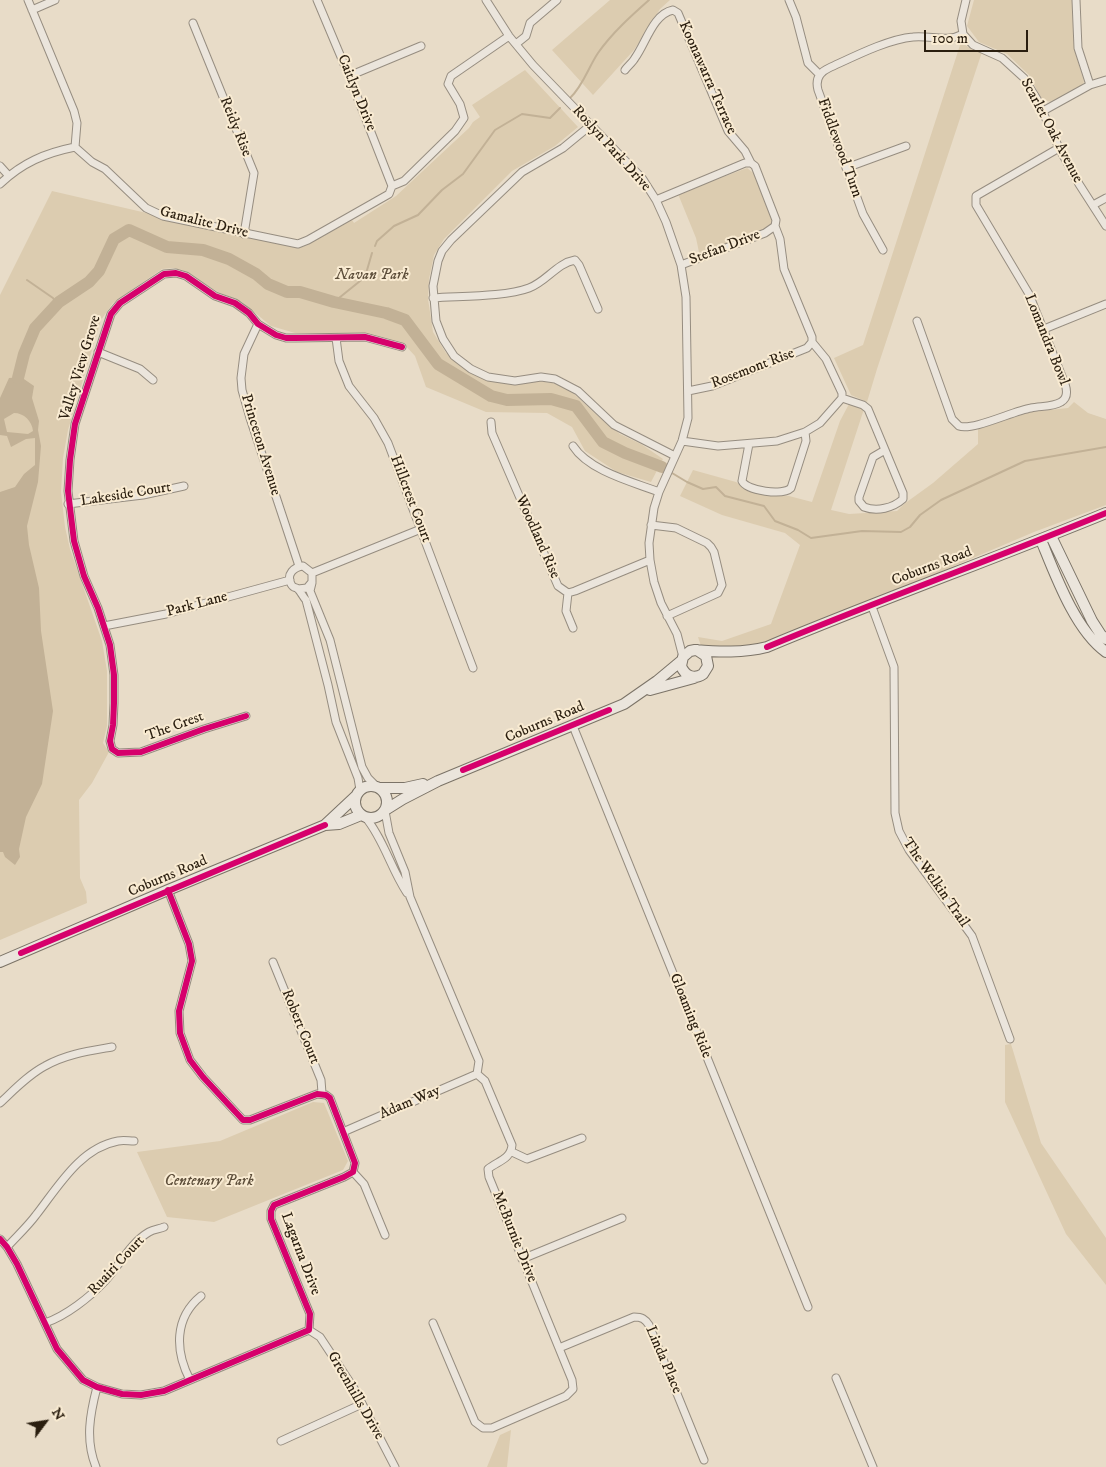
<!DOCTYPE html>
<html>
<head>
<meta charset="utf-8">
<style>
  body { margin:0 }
  #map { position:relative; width:1106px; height:1467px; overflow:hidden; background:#e8dcc8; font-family:"IM FELL DW Pica",serif }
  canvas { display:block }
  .north { position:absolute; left:20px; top:1397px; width:50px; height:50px; -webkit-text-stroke:4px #f9ebd2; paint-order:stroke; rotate:59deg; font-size:14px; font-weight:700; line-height:20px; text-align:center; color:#2a1e0f }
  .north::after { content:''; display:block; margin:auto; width:18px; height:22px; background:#2a1e0f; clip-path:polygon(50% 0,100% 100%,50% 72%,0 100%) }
  .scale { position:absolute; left:924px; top:30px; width:104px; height:22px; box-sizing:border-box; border:2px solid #2a1e0f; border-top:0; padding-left:6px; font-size:15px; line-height:18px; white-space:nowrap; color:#2a1e0f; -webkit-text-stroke:4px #f9ebd2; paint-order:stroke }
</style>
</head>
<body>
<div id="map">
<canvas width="1106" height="1467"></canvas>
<div class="north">N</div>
<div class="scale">100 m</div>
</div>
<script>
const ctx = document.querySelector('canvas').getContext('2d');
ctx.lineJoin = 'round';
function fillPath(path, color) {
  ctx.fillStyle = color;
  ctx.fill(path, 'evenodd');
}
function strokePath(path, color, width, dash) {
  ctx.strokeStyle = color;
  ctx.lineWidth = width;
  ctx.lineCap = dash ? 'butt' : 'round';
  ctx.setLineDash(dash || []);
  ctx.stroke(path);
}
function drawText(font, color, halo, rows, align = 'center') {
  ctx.font = font + ' "IM FELL DW Pica",serif';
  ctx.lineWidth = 4;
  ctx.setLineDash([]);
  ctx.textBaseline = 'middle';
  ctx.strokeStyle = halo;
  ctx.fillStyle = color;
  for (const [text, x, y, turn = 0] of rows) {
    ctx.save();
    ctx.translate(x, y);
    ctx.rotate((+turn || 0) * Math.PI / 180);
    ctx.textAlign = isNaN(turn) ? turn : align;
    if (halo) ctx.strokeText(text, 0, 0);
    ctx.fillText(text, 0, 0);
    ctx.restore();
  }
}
fillPath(new Path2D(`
  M 610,0 L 670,0 L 660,9 L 634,50 L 593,95 L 552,50 Z
  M 974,0 L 1073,0 L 1074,48 L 1084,82 L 1080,88 L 1052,102 L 1042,100 L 1029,75 L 1007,54 L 979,42 L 967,26 Z
  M 961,42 L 971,49 L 982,52 L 877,369 L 867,402 L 851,395 L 834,358 L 863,345 Z
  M 525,70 L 578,127 L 555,146 L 512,171 L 444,239 L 434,255 L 429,279 L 428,299 L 433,332 L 446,353 L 477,376 L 504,383 L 526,383 L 538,381 L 553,383 L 571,391 L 599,417 L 620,434 L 641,444 L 663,459 L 651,482 L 617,472 L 585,451 L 572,427 L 547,413 L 486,412 L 426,387 L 415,356 L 404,344 L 364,333 L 295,333 L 271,326 L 242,302 L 218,292 L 182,270 L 173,268 L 162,269 L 113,303 L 101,320 L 68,430 L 63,458 L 61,492 L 65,527 L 70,549 L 102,641 L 107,671 L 107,726 L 103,743 L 109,752 L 92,783 L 79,800 L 80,878 L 86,892 L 87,903 L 0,940 L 0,295 L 52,191 L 297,248 L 305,246 L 352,220 L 354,223 L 396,196 L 469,128 L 473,122 L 480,117 L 472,105 Z
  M 747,168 L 756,175 L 773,218 L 770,228 L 700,257 L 696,238 L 678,194 Z
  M 1074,402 L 1088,413 L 1106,419 L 1106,505 L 1034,532 L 764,647 L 702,649 L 698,637 L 722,641 L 771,624 L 800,545 L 785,533 L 722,515 L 680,496 L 693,470 L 736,482 L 749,491 L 789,496 L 812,502 L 840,421 L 849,404 L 864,409 L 831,510 L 849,514 L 897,511 L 904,504 L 933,483 L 978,444 L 978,429 L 1031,412 L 1068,408 Z
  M 1011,1044 L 1041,1143 L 1106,1238 L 1106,1285 L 1066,1234 L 1005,1102 L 1005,1045 Z
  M 313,1102 L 324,1103 L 348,1161 L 343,1170 L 214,1222 L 167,1217 L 137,1152 L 220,1141 Z
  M 511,1430 L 507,1467 L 487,1467 L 500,1435 Z`), '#dcccb0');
fillPath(new Path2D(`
  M 21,377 L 34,386 L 32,398 L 39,421 L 38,430 L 41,446 L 38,482 L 27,526 L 29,545 L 39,588 L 41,631 L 53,711 L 42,784 L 26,817 L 19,849 L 20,857 L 15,865 L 5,857 L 3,852 L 0,852 L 0,492 L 15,487 L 24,474 L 35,465 L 35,438 L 26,439 L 11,447 L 7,436 L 0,435 L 0,398 L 9,378 ZM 14,413 C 24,413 32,421 33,431 L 28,434 L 7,432 L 4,419 Z`), '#c2b196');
strokePath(new Path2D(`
  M 570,98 C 583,86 588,68 598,53 C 612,33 631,16 649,0
  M 375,246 L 377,241 L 394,226 L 418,215 L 442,190 L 463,174 L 495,130 L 522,114 L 550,118 L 560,108
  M 27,280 L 53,298 L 57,304
  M 334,302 L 365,277 L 372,253
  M 662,467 L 687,482 L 703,489 L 716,487 L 725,496 L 764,506 L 775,521 L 798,530 L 811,538 L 862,531 L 901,532 L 910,527 L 920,515 L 941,500 L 1025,461 L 1106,447`), '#c2b196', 2);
strokePath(new Path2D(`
  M 18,378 L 24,354 L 35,328 L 59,302 L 89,282 L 99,271 L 114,239 L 129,230 L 167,247 L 203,250 L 229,259 L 256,274 L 268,284 L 287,292 L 300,292 L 334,302 L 386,313 L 405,320 L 438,364 L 491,396 L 507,400 L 551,399 L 576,406 L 603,442 L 625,453 L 662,467`), '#c2b196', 12);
const street = new Path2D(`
  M 28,0 L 74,111 L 77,123 L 75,147
  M 317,0 L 349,76 L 392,186
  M 486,0 L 509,36 L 533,65 L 642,178 L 656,200 L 666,222 L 681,265 L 686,297 L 688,418 L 682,441 L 659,492 L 654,508 L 649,543 L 650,560 L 654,582 L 661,603 L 677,634 L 683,657
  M 789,0 L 796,17 L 808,63 L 820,75
  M 966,0 L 961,21 L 963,34 L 973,45 L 1002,58 L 1024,78 L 1037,99 L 1059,148 L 1079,184 L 1106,226
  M 1076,0 L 1078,48 L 1090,85
  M 32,10 L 55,0
  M 193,23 L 254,173 L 244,234
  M 516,44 L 526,36 L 530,23 L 557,0
  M 625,70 C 628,66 633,62 635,58 C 646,43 653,14 673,10 L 678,13 L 728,131 L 745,151 L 751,163
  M 349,76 L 421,46
  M 1043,111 L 1090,85 L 1106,80
  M 591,125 L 563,148 L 522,172 L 451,240 L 442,251 L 438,261 L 433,286 L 436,321 L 443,339 L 454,356 L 471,369 L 488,377 L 515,381 L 541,377 L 555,379 L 578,391 L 614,425 L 675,456
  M 0,166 L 9,176
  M 846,168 L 906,146
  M 0,184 C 22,163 45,153 75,147 L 92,162 L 105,169 L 146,208 L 163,216 L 298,244 L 308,240 L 389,194 L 392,186
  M 392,186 L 404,181 L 455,131 L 464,118 L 460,104 L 448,84 L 451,76 L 509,36
  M 656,200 L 745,163 L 751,163 L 755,166 L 776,220 L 775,226 L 765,233 L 681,265
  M 1093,205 L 1106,198
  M 883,250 L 863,214 L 818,90 C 815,79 820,72 829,68 C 853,57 888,39 913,37 C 931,35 946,43 963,34
  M 433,298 C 461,296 505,297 529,288 C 546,282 557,263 575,260 L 579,265 L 598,309
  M 917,321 L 952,419 L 959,426 C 973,431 1013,411 1031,408 C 1040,406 1053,407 1061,402 C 1068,398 1067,390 1065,384 L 1029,294 L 976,205 L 976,196 L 1059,148
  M 258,324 L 244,354 L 241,378 L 242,390 L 250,418 L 299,566
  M 1044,329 L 1106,304
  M 336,338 L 339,361 L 349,386 L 374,418 L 388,443 L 473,668
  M 812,342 L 826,359 L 842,393 L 842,398
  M 98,352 L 140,369 L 153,380
  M 688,391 L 712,386 L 807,348 L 812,342 L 812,337 L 784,269 L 780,239 L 775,226
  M 491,422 L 492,433 L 558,586 L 568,593 L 575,591 L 650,560
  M 682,441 L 718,446 L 777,441 L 805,432 L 820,423 L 842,398 L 863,405 L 868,409 L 903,493 L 903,499 C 893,508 877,512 864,507 L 859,501 L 859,497 L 873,457 L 885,450
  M 749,444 L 742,481 C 747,491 783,496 791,488 L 806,441 L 805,432
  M 573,446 C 589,471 633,482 659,492
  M 68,504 L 143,495 L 184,486
  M 651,525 L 676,528 L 707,543 L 711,547 L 714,552 L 722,585 L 718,593 L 667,616
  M 312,573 L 421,529
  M 312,583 L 310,591 L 330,640 L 362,767 L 368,778 L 376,786
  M 298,589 L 307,588 L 312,582 L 312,573 L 303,566 C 294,567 286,574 291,584 C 294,589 294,586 298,589 C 301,592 303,597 306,600 L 328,685 L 336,722 L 358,778 L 360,790
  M 568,593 L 566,611 L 573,628
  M 871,604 L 894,667 L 895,813 L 899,831 L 909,850 L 972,936 L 1010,1039
  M 104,626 L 166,614 L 290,580
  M 246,716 L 204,729 L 141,752 L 118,753 L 112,749 L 110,741 L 113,725 L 114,703 L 114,675 L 110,645 L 98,608 L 84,576 L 74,541 L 68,491 L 70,460 L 75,424 L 111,314 L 120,303 L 164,274 L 176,273 L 186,276 L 215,296 L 235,303 L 249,313 L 258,324 L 276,335 L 286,338 L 295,338 L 365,337 L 402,347
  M 573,726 L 808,1307
  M 385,811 L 389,833 L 405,872 L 410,897 L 479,1061 L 477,1074
  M 366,818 C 384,840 391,869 407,893
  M 273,962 L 321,1080 L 322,1093
  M 0,1103 C 14,1090 28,1075 45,1066 C 66,1054 89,1051 112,1047
  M 343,1132 L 477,1074
  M 512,1152 L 527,1159 L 582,1138
  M 353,1172 L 364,1184 L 385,1235
  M 0,1239 L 7,1247 L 17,1264 L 57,1349 L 83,1380 L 97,1387 L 122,1394 L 141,1395 L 164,1391 L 309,1330 L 310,1314 L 271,1219 L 271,1211 L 274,1205 L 344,1177 L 353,1172 L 355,1163 L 330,1098 L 326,1095 L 317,1094 L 250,1120 L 243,1120 L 203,1077 L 190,1060 L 180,1033 L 179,1011 L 192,961 L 189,944 L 168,890
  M 7,1247 C 17,1236 28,1226 36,1215 C 58,1187 80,1148 118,1141 C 123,1140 129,1141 134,1141
  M 522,1259 L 622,1218
  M 45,1323 C 66,1316 90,1297 105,1281 C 120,1265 130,1243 149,1232 C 154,1229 160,1229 164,1227
  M 433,1323 L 475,1422 L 483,1428 L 492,1428 L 566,1396 L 573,1389 L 572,1380 L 489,1177 L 488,1169 C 498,1161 511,1159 512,1145 L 485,1081 L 477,1074
  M 309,1330 L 320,1337 L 355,1390 L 395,1467
  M 559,1348 L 634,1317 C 642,1317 645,1319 649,1325 L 704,1460
  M 836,1378 L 873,1467
  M 190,1380 C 175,1351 174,1318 201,1296
  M 281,1441 L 362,1404
  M 96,1467 C 85,1440 90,1414 97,1387`);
const secondary = new Path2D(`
  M 1051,536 L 1092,621 L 1101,635 L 1106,639
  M 1041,540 C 1055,574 1075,630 1106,652
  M 697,650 L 706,656 L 708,666 L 703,674 C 694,680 685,676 681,666 L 683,657 L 690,651 L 695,650 C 719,652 743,653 767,647 C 879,600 994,559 1106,513
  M 650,690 L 694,678
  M355 802a16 16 0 1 1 32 0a16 16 0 1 1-32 0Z
  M 380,788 L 405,788 L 423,784
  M 387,809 L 403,799 L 438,781 L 624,704 L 657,681 L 681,661
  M 325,825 L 356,796
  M 0,962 L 168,890 L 325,825 L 339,824 L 361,815`);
strokePath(street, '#968d80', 9);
strokePath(secondary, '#7b7367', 12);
strokePath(street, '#ebe5dc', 7);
strokePath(secondary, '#ebe5dc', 10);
strokePath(new Path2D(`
  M 767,647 C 879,600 994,559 1106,513
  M 246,716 L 204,729 L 141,752 L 118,753 L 112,749 L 110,741 L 113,725 L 114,703 L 114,675 L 110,645 L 98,608 L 84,576 L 74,541 L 68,491 L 70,460 L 75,424 L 111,314 L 120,303 L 164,274 L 176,273 L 186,276 L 215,296 L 235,303 L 249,313 L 258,324 L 276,335 L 286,338 L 295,338 L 365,337 L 402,347
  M 463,770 L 609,710
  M 21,953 L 325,825
  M 0,1239 L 7,1247 L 17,1264 L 57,1349 L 83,1380 L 97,1387 L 122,1394 L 141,1395 L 164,1391 L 309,1330 L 310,1314 L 271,1219 L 271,1211 L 274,1205 L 344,1177 L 353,1172 L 355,1163 L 330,1098 L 326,1095 L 317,1094 L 250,1120 L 243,1120 L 203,1077 L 190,1060 L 180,1033 L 179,1011 L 192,961 L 189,944 L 168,890`), '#d6006c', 6);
drawText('15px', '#2a1e0f', '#f9ebd2', [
  ["Koonawarra Terrace",707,78,66],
  ["Caitlyn Drive",356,93,68],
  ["Reidy Rise",235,127,68],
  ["Scarlet Oak Avenue",1051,131,62],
  ["Fiddlewood Turn",839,148,70],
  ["Roslyn Park Drive",611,149,48],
  ["Gamalite Drive",204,223,14],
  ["Stefan Drive",725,248,-21],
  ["Lomandra Bowl",1046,340,68],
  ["Valley View Grove",81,368,-73],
  ["Rosemont Rise",753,369,-21],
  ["Princeton Avenue",260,445,73],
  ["Lakeside Court",126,495,-9],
  ["Hillcrest Court",410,499,69],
  ["Woodland Rise",537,537,66],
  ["Coburns Road",932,567,-21],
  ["Park Lane",197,605,-15],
  ["Coburns Road",545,723,-23],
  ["The Crest",175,727,-20],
  ["Coburns Road",168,877,-23],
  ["The Welkin Trail",935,883,55],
  ["Gloaming Ride",690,1016,68],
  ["Robert Court",300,1027,68],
  ["Adam Way",410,1103,-23],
  ["McBurnie Drive",514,1237,68],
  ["Lagarna Drive",300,1254,69],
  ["Ruairi Court",117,1266,-47],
  ["Linda Place",663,1360,67],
  ["Greenhills Drive",355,1396,60]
]);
drawText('italic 15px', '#5d4e3a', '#f9ebd2', [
  ["Navan Park",372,276],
  ["Centenary Park",209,1182]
]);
</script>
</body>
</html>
